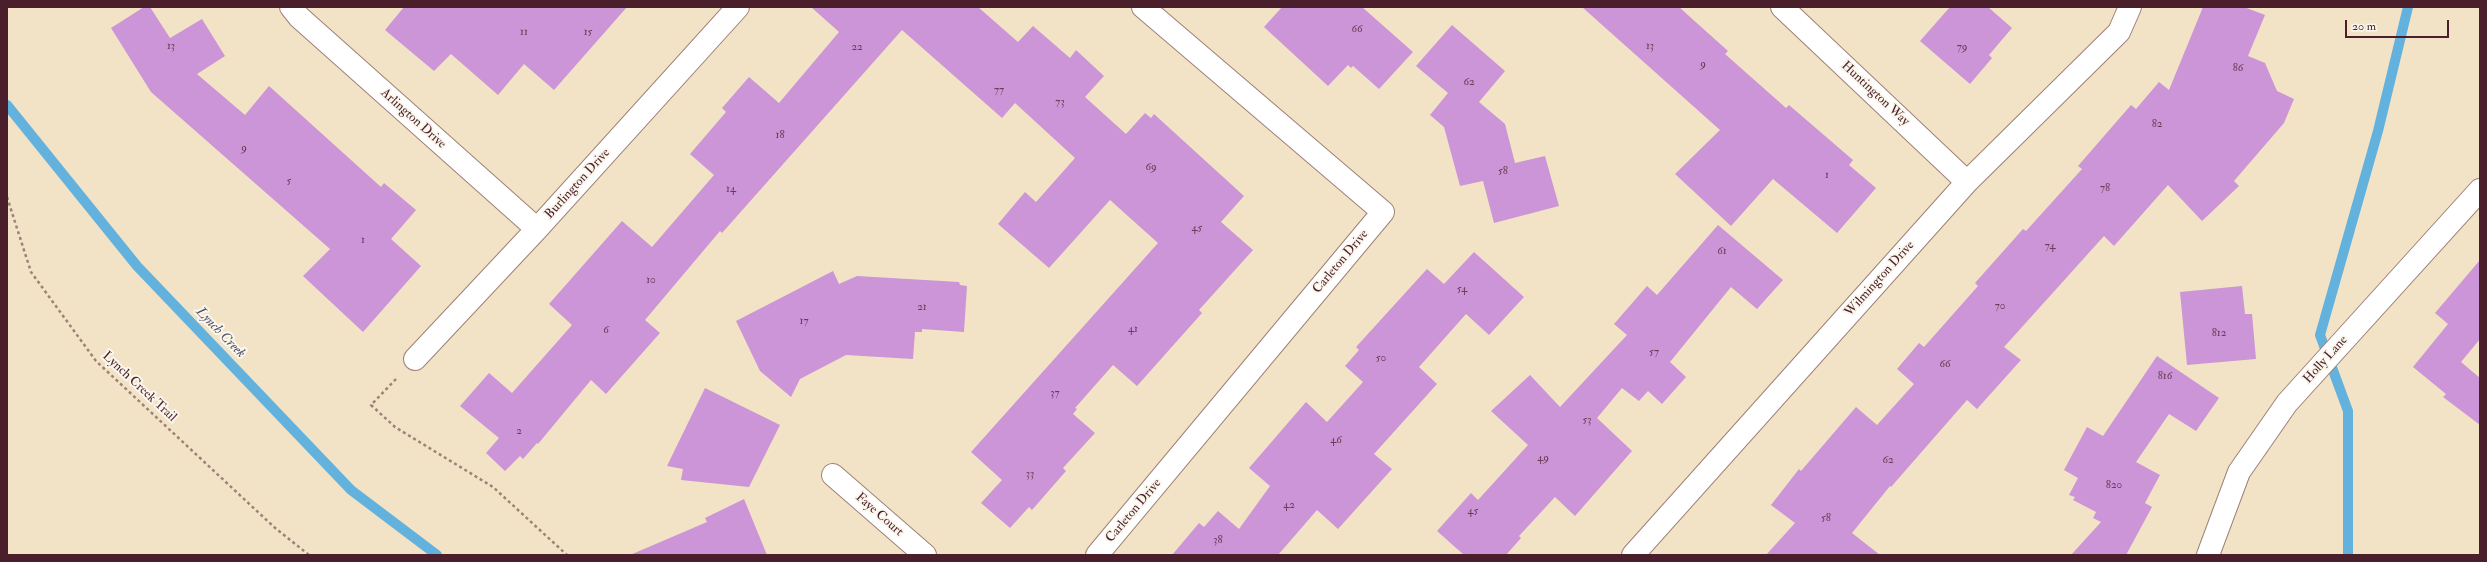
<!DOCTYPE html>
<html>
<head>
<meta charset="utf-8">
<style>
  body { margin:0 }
  #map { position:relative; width:2487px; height:562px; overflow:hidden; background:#f2e3c6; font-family:"IM FELL Double Pica",serif }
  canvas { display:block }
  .frame { position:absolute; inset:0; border:8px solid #4a1f2b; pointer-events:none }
  .scale { position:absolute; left:2345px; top:20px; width:104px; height:18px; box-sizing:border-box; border:2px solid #4a1f2b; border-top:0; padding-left:5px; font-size:12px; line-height:14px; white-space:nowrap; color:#4a1f2b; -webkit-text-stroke:3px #fbf7ec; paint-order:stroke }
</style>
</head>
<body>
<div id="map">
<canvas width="2487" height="562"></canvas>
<div class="frame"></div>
<div class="scale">20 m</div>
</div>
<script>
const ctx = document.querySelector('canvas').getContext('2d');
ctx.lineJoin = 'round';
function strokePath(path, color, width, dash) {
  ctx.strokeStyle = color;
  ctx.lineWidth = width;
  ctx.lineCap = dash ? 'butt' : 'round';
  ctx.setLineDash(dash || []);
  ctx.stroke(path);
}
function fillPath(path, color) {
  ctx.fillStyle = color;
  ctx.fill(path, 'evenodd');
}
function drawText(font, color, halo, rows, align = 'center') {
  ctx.font = font + ' "IM FELL Double Pica",serif';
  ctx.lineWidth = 4;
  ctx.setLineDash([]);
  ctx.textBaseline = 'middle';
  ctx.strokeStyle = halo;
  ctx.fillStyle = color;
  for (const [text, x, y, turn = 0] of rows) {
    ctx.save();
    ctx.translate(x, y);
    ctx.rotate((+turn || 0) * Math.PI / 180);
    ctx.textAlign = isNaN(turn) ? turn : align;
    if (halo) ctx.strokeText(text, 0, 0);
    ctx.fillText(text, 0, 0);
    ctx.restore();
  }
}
strokePath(new Path2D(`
  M 7,105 L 137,266 L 351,490 L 437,555
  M 2348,555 L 2348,411 L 2320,335 L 2378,131 L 2408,7`), '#63b2dd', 10);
fillPath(new Path2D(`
  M 144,7 L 150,7 L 170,38 L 202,19 L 225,56 L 197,74 L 245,115 L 269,86 L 381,187 L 384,183 L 416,210 L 391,239 L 421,266 L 363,332 L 303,276 L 330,249 L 151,92 L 111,28 Z
  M 404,7 L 627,7 L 554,90 L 524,64 L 498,95 L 451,54 L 434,71 L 385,30 Z
  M 811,7 L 978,7 L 1018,42 L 1033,26 L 1070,58 L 1076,50 L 1104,76 L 1085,97 L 1126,134 L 1145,113 L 1151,118 L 1154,114 L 1244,196 L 1221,222 L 1253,250 L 1199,310 L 1202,313 L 1137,386 L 1113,365 L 1075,408 L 1077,409 L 1073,414 L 1095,433 L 1063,468 L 1066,471 L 1032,510 L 1029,507 L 1010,528 L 981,503 L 1002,480 L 971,452 L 1158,243 L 1110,200 L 1049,268 L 998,224 L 1025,192 L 1036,202 L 1075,158 L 1015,103 L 1002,118 L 902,30 L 722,233 L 720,231 L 645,320 L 660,333 L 606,394 L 591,380 L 538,444 L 537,443 L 523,459 L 520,456 L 505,471 L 486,453 L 499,438 L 460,406 L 489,373 L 512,393 L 572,325 L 549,304 L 622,221 L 652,247 L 714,175 L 690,154 L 726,112 L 722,108 L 749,77 L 779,103 L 839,32 Z
  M 1282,7 L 1362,7 L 1413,52 L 1379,89 L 1353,66 L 1351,68 L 1348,65 L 1328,86 L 1264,27 Z
  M 1582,7 L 1679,7 L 1728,51 L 1725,54 L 1786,108 L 1789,105 L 1853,160 L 1849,165 L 1876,188 L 1837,233 L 1773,179 L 1731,226 L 1675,174 L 1720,130 Z
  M 1950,7 L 1988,7 L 2012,28 L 1989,55 L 1992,58 L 1970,84 L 1920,41 Z
  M 2203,7 L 2244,7 L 2265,15 L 2248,56 L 2265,63 L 2277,91 L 2294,99 L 2284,123 L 2234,181 L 2239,186 L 2202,221 L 2168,185 L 2114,246 L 2104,236 L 2004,347 L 2021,360 L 1977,409 L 1967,400 L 1891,487 L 1890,486 L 1852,533 L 1880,555 L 1766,555 L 1795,523 L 1771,505 L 1799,469 L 1801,471 L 1856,407 L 1877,425 L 1914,384 L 1897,369 L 1919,343 L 1924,347 L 1978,286 L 1975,283 L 2023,229 L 2026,231 L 2082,169 L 2078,166 L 2131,105 L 2136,109 L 2159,82 L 2169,90 Z
  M 1452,25 L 1505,71 L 1479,102 L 1505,124 L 1515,163 L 1545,156 L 1559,206 L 1494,223 L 1483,181 L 1460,186 L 1444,127 L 1430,115 L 1448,93 L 1416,66 Z
  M 1718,225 L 1783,280 L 1757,309 L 1731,287 L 1670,362 L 1686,377 L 1662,404 L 1648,391 L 1639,401 L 1622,388 L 1597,418 L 1632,451 L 1575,516 L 1555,497 L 1519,536 L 1521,538 L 1506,555 L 1464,555 L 1437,531 L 1471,493 L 1478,500 L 1528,445 L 1491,411 L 1530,375 L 1560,407 L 1627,335 L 1614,324 L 1647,286 L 1657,295 Z
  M 1474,252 L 1524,297 L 1489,335 L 1466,314 L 1419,367 L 1437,384 L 1374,454 L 1392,469 L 1338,529 L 1317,510 L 1278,555 L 1172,555 L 1199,523 L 1204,527 L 1218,511 L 1239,529 L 1270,486 L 1249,468 L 1306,402 L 1327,422 L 1363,382 L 1345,366 L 1359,350 L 1356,347 L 1427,269 L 1444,284 Z
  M 2480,260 L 2480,339 L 2461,362 L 2480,378 L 2480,425 L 2443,397 L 2446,394 L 2413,367 L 2448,324 L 2435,313 Z
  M 833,271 L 839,284 L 857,276 L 959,282 L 960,285 L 967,286 L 964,332 L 922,329 L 922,332 L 915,332 L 913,359 L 846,355 L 800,379 L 791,397 L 760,371 L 736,321 Z
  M 2242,286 L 2245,314 L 2252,314 L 2256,359 L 2187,365 L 2180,292 Z
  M 2157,356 L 2219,398 L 2196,431 L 2169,414 L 2136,462 L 2160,475 L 2145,503 L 2152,507 L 2126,555 L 2071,555 L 2101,522 L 2093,518 L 2096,512 L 2073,500 L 2075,497 L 2069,495 L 2078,478 L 2064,470 L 2087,427 L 2103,436 Z
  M 705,388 L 780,425 L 749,487 L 681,480 L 683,469 L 667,466 Z
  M 744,499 L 767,555 L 630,555 L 707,522 L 705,518 Z`), '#cb95d7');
const street = new Path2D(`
  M 291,7 L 299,17 L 537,229
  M 1782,7 L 1967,182
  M 415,359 L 537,229 L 738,7
  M 833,475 L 925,555
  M 1097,555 L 1383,212 L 1143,7
  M 1633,555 L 1967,182 L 2119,32 L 2130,7
  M 2208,555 L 2239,472 L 2287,403 L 2480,190`);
strokePath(street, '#9e8178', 24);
strokePath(new Path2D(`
  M 7,197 L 31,272 L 96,361 L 274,527 L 309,555
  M 396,379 L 371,405 L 395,427 L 493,487 L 567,555`), '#9e8178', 2.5, [3, 3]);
strokePath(street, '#fff', 22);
drawText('11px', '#6a3c56', null, [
  ["66",1357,30],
  ["11",524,33],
  ["15",588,33],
  ["13",171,47],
  ["13",1650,47],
  ["22",857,48],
  ["79",1962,48],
  ["9",1703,65],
  ["86",2238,69],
  ["62",1469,83],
  ["77",999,91],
  ["73",1060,103],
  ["82",2157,125],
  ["18",780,136],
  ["9",244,149],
  ["69",1151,168],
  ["58",1503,172],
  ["1",1827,176],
  ["5",289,182],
  ["78",2105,189],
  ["14",731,190],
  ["45",1197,229],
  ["1",363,241],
  ["74",2050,247],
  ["61",1722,252],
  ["10",651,281],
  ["54",1462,290],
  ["70",2000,307],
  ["21",922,308],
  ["17",804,322],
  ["41",1133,330],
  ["6",606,331],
  ["812",2219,334],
  ["57",1654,353],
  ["50",1381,359],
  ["66",1945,365],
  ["816",2165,377],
  ["37",1055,394],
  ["53",1587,421],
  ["2",519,432],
  ["46",1336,441],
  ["49",1543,459],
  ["62",1888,461],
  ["33",1030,475],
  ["820",2114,486],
  ["42",1289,506],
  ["45",1473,512],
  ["58",1826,519],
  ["38",1218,541]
]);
drawText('13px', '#4a1f2b', '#fbf7ec', [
  ["Huntington Way",1875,94,43],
  ["Arlington Drive",413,119,42],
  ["Burlington Drive",578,184,-48],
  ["Carleton Drive",1341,262,-50],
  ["Wilmington Drive",1880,279,-48],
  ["Holly Lane",2326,360,-48],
  ["Lynch Creek Trail",139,387,43],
  ["Carleton Drive",1134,511,-50],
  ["Faye Court",879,515,41]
]);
drawText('italic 14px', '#535269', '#fbf7ec', [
  ["Lynch Creek",220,333,46]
]);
</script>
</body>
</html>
